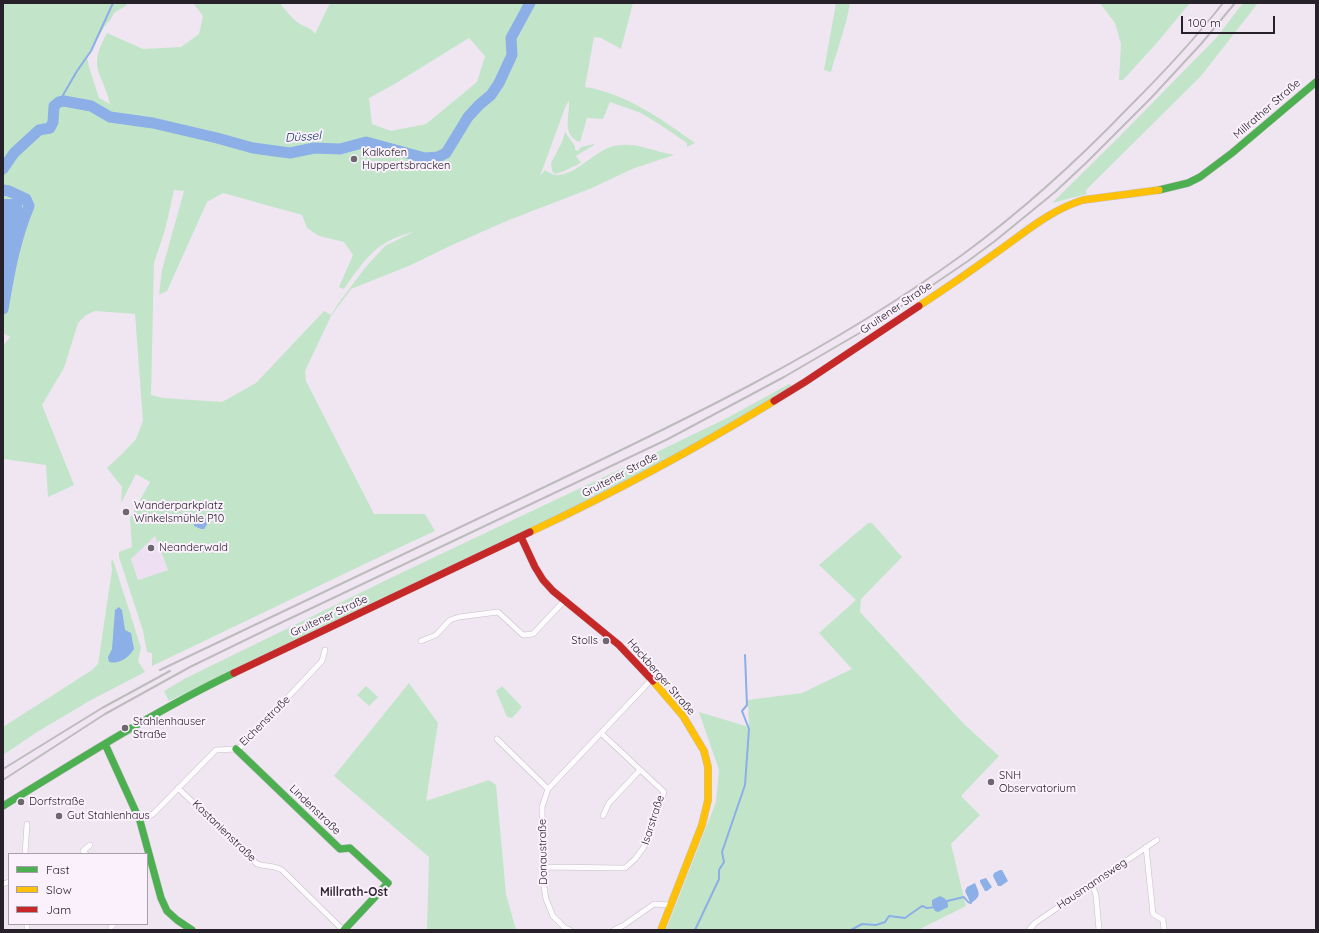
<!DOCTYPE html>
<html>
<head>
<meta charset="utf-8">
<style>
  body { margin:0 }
  #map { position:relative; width:1319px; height:933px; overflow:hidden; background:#efe6f1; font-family:Quicksand,sans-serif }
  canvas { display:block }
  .frame { position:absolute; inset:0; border:4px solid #272229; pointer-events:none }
  .legend { position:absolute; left:8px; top:853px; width:140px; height:72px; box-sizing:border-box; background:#fbf1fd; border:1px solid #a69ea8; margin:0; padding:5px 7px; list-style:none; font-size:12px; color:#272229 }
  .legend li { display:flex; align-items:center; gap:8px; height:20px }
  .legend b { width:20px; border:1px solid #a69ea8 }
  .scale { position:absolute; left:1181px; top:16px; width:94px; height:18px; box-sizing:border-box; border:2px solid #272229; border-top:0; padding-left:5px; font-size:12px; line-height:14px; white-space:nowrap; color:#272229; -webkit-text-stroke:3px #fbf1fd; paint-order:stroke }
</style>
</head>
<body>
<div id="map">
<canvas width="1319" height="933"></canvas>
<div class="frame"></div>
<ul class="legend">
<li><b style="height:5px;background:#4caf50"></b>Fast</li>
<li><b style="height:5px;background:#ffc107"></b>Slow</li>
<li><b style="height:5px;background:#c62828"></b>Jam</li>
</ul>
<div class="scale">100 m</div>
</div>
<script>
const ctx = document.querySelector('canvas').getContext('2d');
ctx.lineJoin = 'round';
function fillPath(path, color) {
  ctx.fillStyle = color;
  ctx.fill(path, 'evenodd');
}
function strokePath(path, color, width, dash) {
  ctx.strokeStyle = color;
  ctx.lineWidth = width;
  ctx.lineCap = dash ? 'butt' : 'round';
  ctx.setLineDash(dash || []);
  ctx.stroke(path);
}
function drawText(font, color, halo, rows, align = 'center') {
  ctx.font = font + ' Quicksand,sans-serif';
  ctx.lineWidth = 4;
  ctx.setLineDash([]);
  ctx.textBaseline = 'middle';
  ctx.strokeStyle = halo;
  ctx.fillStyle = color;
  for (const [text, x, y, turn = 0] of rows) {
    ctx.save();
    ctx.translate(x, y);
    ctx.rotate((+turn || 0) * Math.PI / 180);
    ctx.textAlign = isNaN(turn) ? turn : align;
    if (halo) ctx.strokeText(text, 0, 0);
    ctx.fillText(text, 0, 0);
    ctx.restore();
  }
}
fillPath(new Path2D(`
  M 155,536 L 168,570 L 138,580 L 131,559 Z`), '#eedff2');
fillPath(new Path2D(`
  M 3,3 L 126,3 L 127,5 L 114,13 L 111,19 L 104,27 L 87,56 L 89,67 L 99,98 L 110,104 C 102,71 87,69 107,33 L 143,49 L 181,47 L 199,34 L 203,16 L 193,3 L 280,3 C 285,10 291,17 297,22 C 304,27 311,27 315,34 L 330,3 L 633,3 L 621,49 L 601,38 L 594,37 L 585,87 C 625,93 663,120 695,143 L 681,150 L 687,147 L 687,143 L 659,124 L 641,113 L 610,102 L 603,119 L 587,118 L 580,142 C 561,136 570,114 569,101 L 566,105 L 540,176 L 545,170 C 550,173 554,176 559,175 C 580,172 594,151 614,146 C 633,142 648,149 665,153 C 669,154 672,154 674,155 L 632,169 L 592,188 L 509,220 L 452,245 L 411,265 L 351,289 L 331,316 L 305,371 L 306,381 L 374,514 L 425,514 L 435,531 L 394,550 L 152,666 L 152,653 L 147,652 L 143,631 L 119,557 L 119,552 L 132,547 L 130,518 L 150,482 L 136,474 L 121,503 L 122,487 L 107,468 L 123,453 L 136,439 L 143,421 L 135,314 L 95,311 L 86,315 L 78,323 L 64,368 L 42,405 L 74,485 L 48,497 L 46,465 L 4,459 L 3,464 L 3,346 L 10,337 L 3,333 L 3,286 L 18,199 L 3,199 ZM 469,38 L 485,56 L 477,82 L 426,124 L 391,131 L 372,124 L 369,98 L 393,85 ZM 174,190 L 184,191 L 162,270 L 159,295 L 167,291 L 207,202 L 223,193 L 302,215 L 307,228 L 319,236 L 344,242 L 353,255 L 339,287 L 344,289 C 366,258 375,242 413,232 L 385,246 L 364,269 L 338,304 L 331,315 L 324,311 L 256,383 L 222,402 L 163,398 L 151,395 L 154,263 L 165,230 ZM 155,536 L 168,570 L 138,580 L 131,559 Z
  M 836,3 L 850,3 C 846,27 837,49 831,72 L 824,70 Z
  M 1100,3 L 1190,3 L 1155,45 L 1123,80 L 1119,80 L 1121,44 L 1115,23 Z
  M 1243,3 L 1258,3 L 1201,76 L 1086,190 L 1087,194 L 1052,203 L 1119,137 L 1217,37 Z
  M 565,132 L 575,146 L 575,150 L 578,151 L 581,147 L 594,144 L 594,145 L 576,156 L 581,163 L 562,172 L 555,174 L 552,171 L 551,163 L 562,142 Z
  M 789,384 L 792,386 L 726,426 L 613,489 L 169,701 L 164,691 L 186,678 L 407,570 L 661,450 L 727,418 Z
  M 868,523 L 872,523 L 902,557 L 861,599 L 860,612 L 964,724 L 999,756 L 961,796 L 980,815 L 951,844 L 966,906 L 918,930 L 666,930 L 716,802 L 719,770 L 699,712 L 749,727 L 748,700 L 802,693 L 852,669 L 819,633 L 856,600 L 819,565 Z
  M 113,560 L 130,613 L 141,648 L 138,661 L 145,672 L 91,700 L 37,732 L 3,755 L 3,727 L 92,670 L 98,664 L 112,570 L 111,561 Z
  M 409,683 L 438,723 L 426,801 L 489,780 L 496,785 L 506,894 L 516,930 L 427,930 L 429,857 L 334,776 Z
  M 366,686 L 378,697 L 369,706 L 357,695 Z
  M 502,686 L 522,707 L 512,718 L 507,717 L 496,691 Z`), '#c2e5ca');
fillPath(new Path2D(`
  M 3,199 L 18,199 L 22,203 L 22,209 L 8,259 L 3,286 Z
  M 194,515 L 206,518 L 208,523 L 204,529 L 201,529 L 194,526 L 193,517 Z
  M 119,607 L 122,610 L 125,630 L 131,633 L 134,649 C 128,658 120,664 109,662 L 108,657 L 112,649 L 115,610 Z
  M 1000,870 L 1002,870 L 1008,881 L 1001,886 L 998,886 L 993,876 L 994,873 Z
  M 986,878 L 992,887 L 987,891 L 985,891 L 980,882 L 980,880 Z
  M 975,883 C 979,893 982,896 971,903 L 970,902 L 965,891 L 967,887 Z
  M 940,896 C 946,899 948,900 948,907 L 938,912 L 935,911 L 932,905 L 932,900 Z`), '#8bafe6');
strokePath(new Path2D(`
  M 59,102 L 77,71 L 91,51 L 113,3
  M 947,901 L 964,897 L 968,902 L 971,903
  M 695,930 L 719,879 L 719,870 L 724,862 L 722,852 L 745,785 L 749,729 L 742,711 L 747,705 L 745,655
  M 851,930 L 862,924 L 876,925 L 885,922 L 889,916 L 905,918 L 922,906 L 927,908 L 936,907`), '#8bafe6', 2);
strokePath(new Path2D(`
  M 3,169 L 14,153 L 39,130 L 50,128 L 53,122 L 54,106 L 59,102 L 64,101 L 91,106 L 110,117 L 153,123 L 217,138 L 253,148 L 290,153 L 314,148 L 340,149 L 366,142 L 425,158 L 438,157 L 446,153 L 468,117 L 479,105 L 491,95 L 499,83 L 512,55 L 511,38 L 530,3
  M 3,190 L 9,191 L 26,199 L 29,206 C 15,239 9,274 3,309`), '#8bafe6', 11);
const street = new Path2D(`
  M 421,641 L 436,635 L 450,620 L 459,617 L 498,612 L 523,635 L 533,634 L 564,601
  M 497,739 L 548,789
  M 178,788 L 257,864 C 266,867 274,865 282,870 L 343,930
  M 603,816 L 609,803 L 640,770
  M 140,821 L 153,814 L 216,750 L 236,749 L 242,746 L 322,661 L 325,650
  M 1146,847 L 1153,914 L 1163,920 L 1164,930
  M 25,854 L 27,824
  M 86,854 L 83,851 L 90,845
  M 543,867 L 625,868 L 635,859 L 644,847 L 664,792 L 601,733
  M 3,884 L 9,882
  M 1092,884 L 1096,895 L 1099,930
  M 27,924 L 27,930
  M 111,927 L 114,924
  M 570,930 L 565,928 L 553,916 L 546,899 L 543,881 L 542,807 L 548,789 L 651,680
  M 614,930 L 624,925 L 654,904 L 670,905
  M 1029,930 L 1035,923 L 1157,840`);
const fast = new Path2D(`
  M 1159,190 L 1188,183 L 1200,177 L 1232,153 L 1316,82
  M 105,744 L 140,821 L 161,898 L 167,911 L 177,920 L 192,930
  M 236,749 L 340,849 L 350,848 L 388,883 L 344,930
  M 3,806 C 78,760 155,711 234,673`);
const slow = new Path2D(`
  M 919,306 C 945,289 971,271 997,252 C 1024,233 1050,210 1083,200 L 1159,190
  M 530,532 C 613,493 695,449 774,401
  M 653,681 L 683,716 L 704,751 L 708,767 L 708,800 L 702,825 L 661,930`);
const jam = new Path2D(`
  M 774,401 L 805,382 L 919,306
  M 521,537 L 535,567 L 543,580 L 553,591 L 619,645 L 653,681
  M 234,673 L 530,532`);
strokePath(street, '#c5bec6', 6);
strokePath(fast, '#c5bec6', 8);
strokePath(slow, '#c5bec6', 8);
strokePath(jam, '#c5bec6', 8);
strokePath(street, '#fdfbfd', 5);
strokePath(fast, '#4caf50', 7);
strokePath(slow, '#ffc107', 7);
strokePath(jam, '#c62828', 7);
strokePath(new Path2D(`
  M 160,670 C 284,610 409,552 534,492 C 681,422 830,351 962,255 C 1022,211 1078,160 1129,107 C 1162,74 1194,40 1223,3
  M 3,769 L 102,708 L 170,671
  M 3,780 L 105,714 L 190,667 L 272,627 L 668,439 L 784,377 L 875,324 L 968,261 L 995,241 L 1055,192 L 1087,162 L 1151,98 L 1201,44 L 1235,3`), '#bdbbbd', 2);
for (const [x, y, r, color] of [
  [354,159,4,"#6d676f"],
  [126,512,4,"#6d676f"],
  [151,548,4,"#6d676f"],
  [606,641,4,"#6d676f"],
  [125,728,4,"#6d676f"],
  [991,782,4,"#6d676f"],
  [21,802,4,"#6d676f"],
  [59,816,4,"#6d676f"]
]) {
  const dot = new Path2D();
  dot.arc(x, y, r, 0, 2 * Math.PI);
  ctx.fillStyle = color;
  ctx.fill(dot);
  strokePath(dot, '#fbf1fd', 1.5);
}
drawText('11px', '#272229', '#fbf1fd', [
  ["Millrather Straße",1267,109,-41],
  ["Gruitener Straße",896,308,-34],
  ["Gruitener Straße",620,475,-28],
  ["Gruitener Straße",329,616,-25],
  ["Hackberger Straße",661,677,49],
  ["Eichenstraße",265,721,-45],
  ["Lindenstraße",315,810,44],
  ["Isarstraße",653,820,-72],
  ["Kastanienstraße",224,831,44],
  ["Donaustraße",543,852,-91],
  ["Hausmannsweg",1092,884,-34]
]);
drawText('11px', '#272229', '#fbf1fd', [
  ["Kalkofen",362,153],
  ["Huppertsbracken",362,166],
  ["Wanderparkplatz",134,506],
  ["Winkelsmühle P10",134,519],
  ["Neanderwald",159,548],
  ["Stolls",598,641,"right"],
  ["Stahlenhauser",133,722],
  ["Straße",133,735],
  ["SNH",999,776],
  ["Observatorium",999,789],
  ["Dorfstraße",29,802],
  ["Gut Stahlenhaus",67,816]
], 'left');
drawText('italic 12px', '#072e5c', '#fbf1fd', [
  ["Düssel",303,137,-4]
]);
drawText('bold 12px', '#352937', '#fbf1fd', [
  ["Millrath-Ost",354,892]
]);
</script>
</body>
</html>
